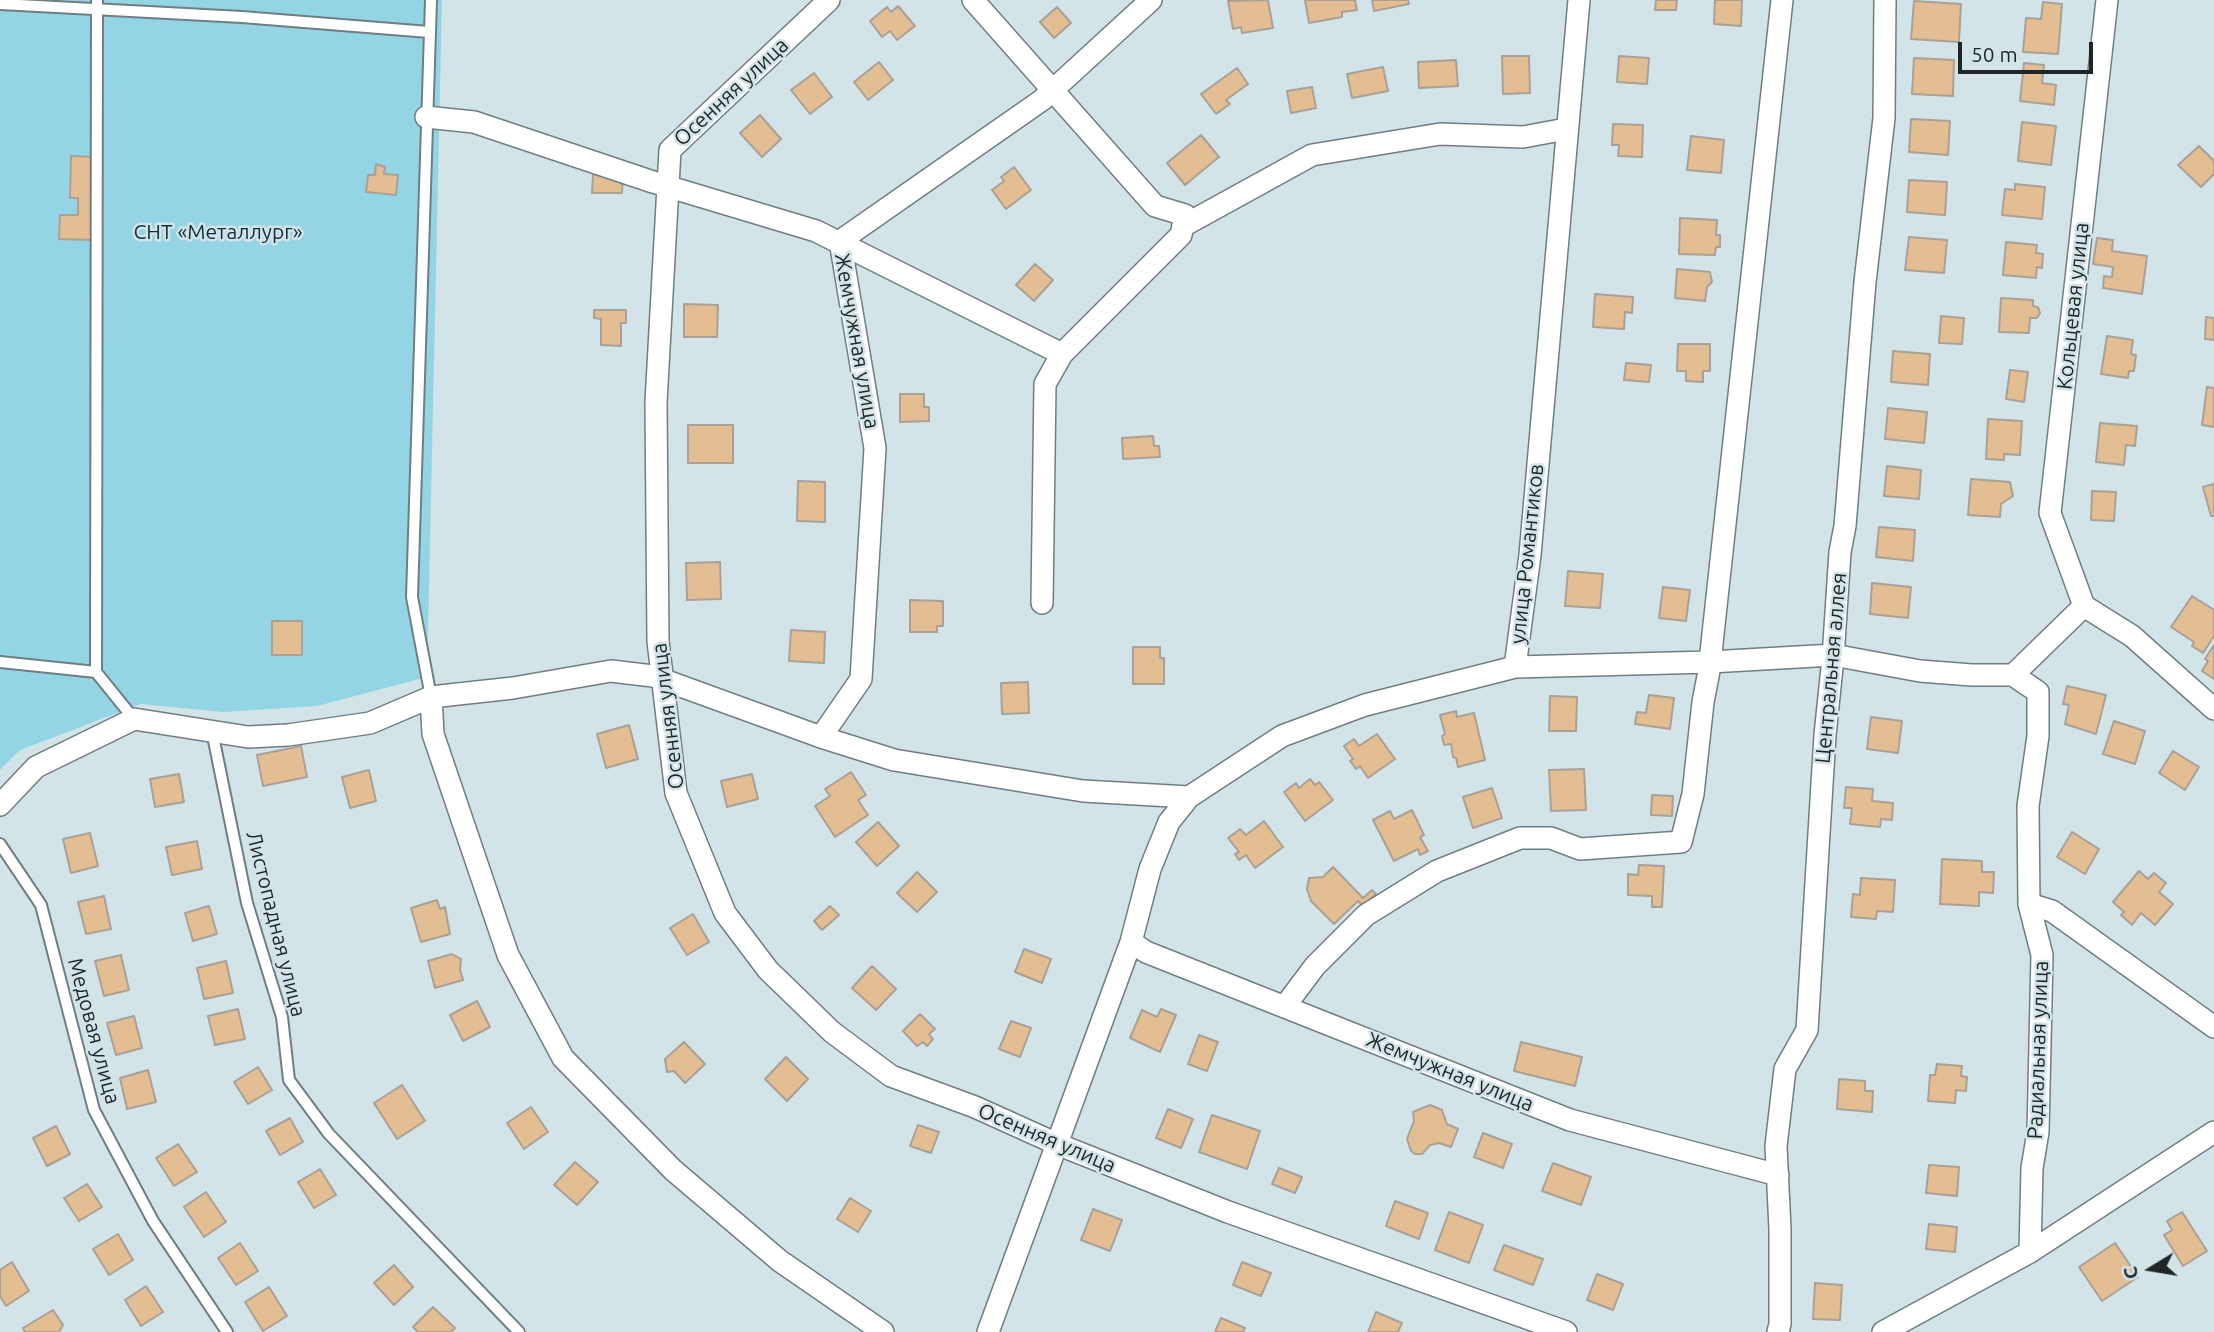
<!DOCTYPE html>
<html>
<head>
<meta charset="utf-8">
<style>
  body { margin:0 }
  #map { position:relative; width:2214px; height:1332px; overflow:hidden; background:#d3e4e8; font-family:Ubuntu,sans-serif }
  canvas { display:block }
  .north { position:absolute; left:2116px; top:1234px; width:70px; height:70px; -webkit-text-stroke:5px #d3e4e8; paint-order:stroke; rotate:259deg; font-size:19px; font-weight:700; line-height:28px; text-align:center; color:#1f2627 }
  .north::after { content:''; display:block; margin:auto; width:24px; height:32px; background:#1f2627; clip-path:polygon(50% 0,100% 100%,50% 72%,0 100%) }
  .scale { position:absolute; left:1958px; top:42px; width:135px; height:32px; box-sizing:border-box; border:4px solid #1f2627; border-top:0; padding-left:9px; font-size:21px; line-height:24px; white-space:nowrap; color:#1f2627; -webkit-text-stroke:5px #d3e4e8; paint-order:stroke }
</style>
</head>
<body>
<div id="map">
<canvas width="2214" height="1332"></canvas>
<div class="north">С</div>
<div class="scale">50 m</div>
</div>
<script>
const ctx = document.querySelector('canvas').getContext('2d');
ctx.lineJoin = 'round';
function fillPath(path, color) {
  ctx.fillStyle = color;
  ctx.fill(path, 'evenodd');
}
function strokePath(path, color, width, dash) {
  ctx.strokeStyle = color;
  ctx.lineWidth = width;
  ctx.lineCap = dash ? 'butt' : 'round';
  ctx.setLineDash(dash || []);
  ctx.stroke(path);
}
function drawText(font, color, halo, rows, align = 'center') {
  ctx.font = font + ' Ubuntu,sans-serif';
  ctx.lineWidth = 5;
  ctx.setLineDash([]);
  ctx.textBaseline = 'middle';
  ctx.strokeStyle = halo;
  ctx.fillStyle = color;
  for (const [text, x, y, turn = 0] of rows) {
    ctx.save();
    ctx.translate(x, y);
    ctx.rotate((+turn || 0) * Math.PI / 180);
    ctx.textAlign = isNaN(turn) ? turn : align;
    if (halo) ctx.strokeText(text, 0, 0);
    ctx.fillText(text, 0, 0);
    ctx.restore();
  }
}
fillPath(new Path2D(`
  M 0,0 L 442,0 L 427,677 L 317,706 L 223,712 L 141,704 L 20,750 L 0,770 Z`), '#93d5e5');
const building = new Path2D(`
  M 1268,0 L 1273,28 L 1242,33 L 1241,27 L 1233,29 L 1228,1 Z
  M 1305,0 L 1355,0 L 1357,10 L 1342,12 L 1342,17 L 1309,23 Z
  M 1372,0 L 1408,0 L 1409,4 L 1374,11 Z
  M 1656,0 L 1677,0 L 1676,10 L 1655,10 Z
  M 1715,0 L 1742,0 L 1741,26 L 1714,24 Z
  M 1914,1 L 1961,4 L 1959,42 L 1911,39 Z
  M 2043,2 L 2062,4 L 2058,54 L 2023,52 L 2026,18 L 2041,19 Z
  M 898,6 L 915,26 L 897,40 L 890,31 L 882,37 L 870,21 L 887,7 L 891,12 Z
  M 1057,7 L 1071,23 L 1054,38 L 1040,22 Z
  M 1502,56 L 1529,56 L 1530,93 L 1503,94 Z
  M 1619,56 L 1649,58 L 1647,84 L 1617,82 Z
  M 1914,58 L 1954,60 L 1953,96 L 1912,94 Z
  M 1456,60 L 1458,86 L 1419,88 L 1418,62 Z
  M 879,62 L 893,80 L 868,100 L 854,82 Z
  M 2024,63 L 2044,65 L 2042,83 L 2056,85 L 2054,105 L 2020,101 Z
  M 1383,67 L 1388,91 L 1352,98 L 1347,74 Z
  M 1237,68 L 1248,84 L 1226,100 L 1230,104 L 1216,114 L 1201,94 Z
  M 814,73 L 832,97 L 810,114 L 791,90 Z
  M 1312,87 L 1316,108 L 1291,113 L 1287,91 Z
  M 760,115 L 781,139 L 762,157 L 740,133 Z
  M 1911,119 L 1950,121 L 1948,155 L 1909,152 Z
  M 2022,122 L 2056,126 L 2051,165 L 2018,161 Z
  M 1613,124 L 1643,125 L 1642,157 L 1618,156 L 1619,145 L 1612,145 Z
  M 1201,135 L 1219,157 L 1185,185 L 1167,163 Z
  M 1691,136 L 1724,140 L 1721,173 L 1687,170 Z
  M 2199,146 L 2214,161 L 2214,174 L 2201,187 L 2178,165 Z
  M 71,156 L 94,157 L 91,240 L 59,239 L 60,215 L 78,215 L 78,198 L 70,198 Z
  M 376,164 L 385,167 L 384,174 L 398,175 L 396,195 L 366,192 L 368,175 L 375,175 Z
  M 1014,167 L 1031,190 L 1006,209 L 992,190 L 1004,181 L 1001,177 Z
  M 593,174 L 623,174 L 622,193 L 592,193 Z
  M 1909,180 L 1947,182 L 1945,215 L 1907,212 Z
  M 2015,184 L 2045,187 L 2042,219 L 2002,215 L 2005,189 L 2015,190 Z
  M 1680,218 L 1717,220 L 1716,235 L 1720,235 L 1720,247 L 1716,247 L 1715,255 L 1679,254 Z
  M 1909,237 L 1947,240 L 1944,273 L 1905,270 Z
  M 2097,238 L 2113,240 L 2112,251 L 2147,256 L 2142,294 L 2103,288 L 2104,276 L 2112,277 L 2113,267 L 2093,264 Z
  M 2006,242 L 2037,245 L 2036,253 L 2043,254 L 2042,268 L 2037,267 L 2036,278 L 2003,275 Z
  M 1035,264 L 1053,280 L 1034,301 L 1016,285 Z
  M 1677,269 L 1710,272 L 1712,282 L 1707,287 L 1705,301 L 1675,298 Z
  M 1595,294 L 1633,297 L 1632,313 L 1625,312 L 1624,329 L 1593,327 Z
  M 2001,298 L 2033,300 L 2033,306 L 2038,307 L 2040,313 L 2037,318 L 2030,318 L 2029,333 L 1999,332 Z
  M 684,304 L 718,305 L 717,337 L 684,337 Z
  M 594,310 L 626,310 L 626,323 L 621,323 L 621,346 L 601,345 L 601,319 L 594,318 Z
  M 1941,316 L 1964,318 L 1962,344 L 1939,343 Z
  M 2206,317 L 2214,318 L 2214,340 L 2205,339 Z
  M 2107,336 L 2133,340 L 2131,354 L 2136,355 L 2134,371 L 2129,371 L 2128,378 L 2101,374 Z
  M 1678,344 L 1710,344 L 1710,371 L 1703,371 L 1703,382 L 1686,381 L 1686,371 L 1677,371 Z
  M 1893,351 L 1930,354 L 1928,385 L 1891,382 Z
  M 1626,363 L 1651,365 L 1649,382 L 1624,380 Z
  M 2010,370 L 2028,372 L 2024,402 L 2006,399 Z
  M 2207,387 L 2214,388 L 2214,427 L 2202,425 Z
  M 900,394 L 924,394 L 924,407 L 929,407 L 929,421 L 900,422 Z
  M 1888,408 L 1927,412 L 1924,443 L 1885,439 Z
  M 1988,419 L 2022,421 L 2020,455 L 2004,454 L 2004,460 L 1986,459 Z
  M 2100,423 L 2137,426 L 2135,446 L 2126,445 L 2124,465 L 2096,462 Z
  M 688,425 L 733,425 L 733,463 L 688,463 Z
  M 1153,436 L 1154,446 L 1159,446 L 1160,457 L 1123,459 L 1122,438 Z
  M 1887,466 L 1921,470 L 1919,499 L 1884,496 Z
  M 1971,479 L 2010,482 L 2013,496 L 2001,504 L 2000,517 L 1968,515 Z
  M 798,481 L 825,482 L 825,522 L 797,521 Z
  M 2214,484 L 2214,516 L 2211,516 L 2203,487 Z
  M 2092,491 L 2116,492 L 2114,521 L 2091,520 Z
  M 1879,527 L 1915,530 L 1913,561 L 1876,557 Z
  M 720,562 L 721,599 L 687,600 L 686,563 Z
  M 1568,571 L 1603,574 L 1600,608 L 1565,606 Z
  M 1872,583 L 1911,587 L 1908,618 L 1870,614 Z
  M 1663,587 L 1690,590 L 1686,621 L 1659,618 Z
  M 2192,596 L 2214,610 L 2214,636 L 2203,653 L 2192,646 L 2194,642 L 2171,627 Z
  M 910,600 L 943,601 L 943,626 L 937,626 L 937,632 L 910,632 Z
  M 272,621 L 302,621 L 302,655 L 272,655 Z
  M 791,630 L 825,632 L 824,663 L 789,661 Z
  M 2214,645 L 2214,679 L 2202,671 L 2208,661 L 2205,659 Z
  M 1133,647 L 1160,647 L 1160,658 L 1164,658 L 1164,684 L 1133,684 Z
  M 1028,682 L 1029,713 L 1002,714 L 1001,683 Z
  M 2067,686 L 2106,695 L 2096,734 L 2065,724 L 2069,705 L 2063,704 Z
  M 1649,695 L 1674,698 L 1670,729 L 1635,724 L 1637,712 L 1646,713 Z
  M 1550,696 L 1577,697 L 1576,731 L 1549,731 Z
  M 1456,711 L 1457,717 L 1474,713 L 1485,760 L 1458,767 L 1456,758 L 1453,757 L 1451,744 L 1444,745 L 1442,736 L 1445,734 L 1440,715 Z
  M 1871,717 L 1902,721 L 1898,753 L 1867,749 Z
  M 2114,721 L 2145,731 L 2135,764 L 2103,754 Z
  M 629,725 L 638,759 L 606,768 L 597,734 Z
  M 1377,734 L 1395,759 L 1368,778 L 1360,766 L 1356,769 L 1350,761 L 1353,759 L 1344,746 L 1354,739 L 1359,746 Z
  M 301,746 L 307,777 L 263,786 L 257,755 Z
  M 2173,751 L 2199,767 L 2185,790 L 2159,773 Z
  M 1584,769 L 1586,810 L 1551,811 L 1549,770 Z
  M 369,770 L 376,801 L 350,808 L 342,777 Z
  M 851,772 L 866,795 L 858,800 L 868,815 L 835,837 L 815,806 L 830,796 L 825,789 Z
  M 179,774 L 184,802 L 155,807 L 150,779 Z
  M 752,774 L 758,799 L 727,807 L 721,781 Z
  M 1310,779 L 1315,785 L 1319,782 L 1333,800 L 1305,821 L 1284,792 L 1296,783 L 1299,788 Z
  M 1846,787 L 1873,789 L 1872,801 L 1893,803 L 1892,820 L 1881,819 L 1880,827 L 1850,824 L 1852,808 L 1844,808 Z
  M 1492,788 L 1502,818 L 1473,828 L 1463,797 Z
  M 1652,795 L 1673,796 L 1672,816 L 1651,815 Z
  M 1412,810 L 1424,835 L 1420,837 L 1428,851 L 1420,855 L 1418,849 L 1394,861 L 1373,820 L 1390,811 L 1394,819 Z
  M 1264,821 L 1283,847 L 1255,868 L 1246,855 L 1239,860 L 1235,854 L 1239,852 L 1228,838 L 1240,829 L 1246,835 Z
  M 878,822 L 899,846 L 877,866 L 856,842 Z
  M 2072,832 L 2099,849 L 2085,874 L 2057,857 Z
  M 90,833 L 98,866 L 71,873 L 63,839 Z
  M 197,841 L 202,869 L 172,875 L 166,847 Z
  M 1942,859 L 1982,861 L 1982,872 L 1994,872 L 1993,893 L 1979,892 L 1979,906 L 1940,904 Z
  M 1639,865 L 1664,866 L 1662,907 L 1652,907 L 1652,896 L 1628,895 L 1628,874 L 1638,875 Z
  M 1333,867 L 1363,898 L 1372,890 L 1376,894 L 1363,906 L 1358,901 L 1334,924 L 1311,901 L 1307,889 L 1309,878 L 1323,877 Z
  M 2139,871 L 2148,879 L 2154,873 L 2166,883 L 2159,892 L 2173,904 L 2155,925 L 2141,913 L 2132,925 L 2121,915 L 2124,912 L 2113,902 Z
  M 917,872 L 937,892 L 917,912 L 897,893 Z
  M 1861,878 L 1895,880 L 1893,912 L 1877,911 L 1876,919 L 1851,917 L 1853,894 L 1860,895 Z
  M 104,896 L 111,929 L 86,934 L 78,902 Z
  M 437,900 L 440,909 L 445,907 L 450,934 L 421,942 L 411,908 Z
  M 209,906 L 217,934 L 193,941 L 185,913 Z
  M 830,906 L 839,915 L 822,930 L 814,921 Z
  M 693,914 L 709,942 L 687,955 L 670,928 Z
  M 1024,949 L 1051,959 L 1042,983 L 1015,972 Z
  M 452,954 L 461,959 L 460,970 L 463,980 L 435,988 L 428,961 Z
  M 121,955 L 129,990 L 104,996 L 95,961 Z
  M 226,961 L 233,993 L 204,999 L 197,968 Z
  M 872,966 L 896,989 L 876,1010 L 852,988 Z
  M 477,1001 L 490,1027 L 463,1041 L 450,1015 Z
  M 238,1009 L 245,1039 L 215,1045 L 208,1016 Z
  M 1161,1009 L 1176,1015 L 1160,1052 L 1130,1038 L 1142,1010 L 1157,1017 Z
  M 920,1014 L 935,1029 L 929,1034 L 933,1039 L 927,1046 L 923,1042 L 917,1046 L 903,1031 Z
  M 134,1016 L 142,1048 L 116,1055 L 107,1023 Z
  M 1011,1021 L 1031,1028 L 1020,1057 L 999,1049 Z
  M 1199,1035 L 1218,1042 L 1207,1071 L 1188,1064 Z
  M 684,1042 L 705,1064 L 685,1083 L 674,1071 L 667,1072 L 665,1059 Z
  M 1521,1042 L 1582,1057 L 1575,1086 L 1514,1071 Z
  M 786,1057 L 808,1079 L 787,1101 L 765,1079 Z
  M 1937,1064 L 1962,1066 L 1961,1076 L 1967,1077 L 1966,1091 L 1956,1090 L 1955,1103 L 1928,1101 L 1930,1075 L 1935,1075 Z
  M 258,1067 L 272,1090 L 248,1104 L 234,1082 Z
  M 148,1070 L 156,1102 L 127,1109 L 120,1078 Z
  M 1839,1079 L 1865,1081 L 1865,1091 L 1873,1091 L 1872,1112 L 1837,1109 Z
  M 402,1085 L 425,1121 L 397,1139 L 374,1103 Z
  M 1430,1105 L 1442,1110 L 1447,1124 L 1458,1129 L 1451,1147 L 1439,1143 L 1430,1145 L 1422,1154 L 1415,1154 L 1411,1151 L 1407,1139 L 1414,1121 L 1413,1112 Z
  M 531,1107 L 548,1132 L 524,1149 L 507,1123 Z
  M 1168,1109 L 1193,1119 L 1181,1148 L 1156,1138 Z
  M 1212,1115 L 1260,1131 L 1247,1169 L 1199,1152 Z
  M 290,1118 L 303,1142 L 280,1155 L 266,1131 Z
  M 918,1125 L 939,1132 L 931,1153 L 910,1146 Z
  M 56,1126 L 70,1154 L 47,1166 L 33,1138 Z
  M 1483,1133 L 1512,1144 L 1503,1168 L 1474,1157 Z
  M 178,1144 L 197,1172 L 174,1186 L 156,1158 Z
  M 575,1162 L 598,1182 L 577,1205 L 554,1185 Z
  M 1553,1163 L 1591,1177 L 1581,1205 L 1542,1191 Z
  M 1929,1165 L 1959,1167 L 1957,1196 L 1926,1193 Z
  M 1279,1168 L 1302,1177 L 1295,1193 L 1272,1184 Z
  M 320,1169 L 336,1195 L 314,1208 L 298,1182 Z
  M 87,1184 L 102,1207 L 79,1221 L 64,1198 Z
  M 206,1192 L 226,1222 L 204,1237 L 184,1207 Z
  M 850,1198 L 871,1211 L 858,1232 L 837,1219 Z
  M 1395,1201 L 1428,1213 L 1419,1239 L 1386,1226 Z
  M 1093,1209 L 1122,1220 L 1110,1251 L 1081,1240 Z
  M 1449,1212 L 1483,1225 L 1469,1263 L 1435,1250 Z
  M 2182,1212 L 2207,1251 L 2183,1266 L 2164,1235 L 2172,1230 L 2167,1221 Z
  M 1929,1224 L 1957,1227 L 1955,1252 L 1926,1249 Z
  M 118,1234 L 133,1260 L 109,1275 L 93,1249 Z
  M 240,1243 L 258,1271 L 236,1285 L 218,1258 Z
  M 2115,1243 L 2138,1277 L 2102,1301 L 2079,1267 Z
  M 1504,1245 L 1543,1259 L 1533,1285 L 1494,1270 Z
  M 12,1262 L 29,1291 L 6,1306 L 0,1296 L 0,1270 Z
  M 1242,1262 L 1271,1273 L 1261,1296 L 1233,1285 Z
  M 394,1265 L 413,1287 L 394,1305 L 374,1283 Z
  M 1597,1274 L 1623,1284 L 1613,1310 L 1587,1300 Z
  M 1815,1283 L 1842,1285 L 1840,1320 L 1813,1319 Z
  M 146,1286 L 163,1312 L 141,1326 L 125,1300 Z
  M 269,1287 L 287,1316 L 263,1331 L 245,1302 Z
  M 433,1307 L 455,1328 L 451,1332 L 418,1332 L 413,1327 Z
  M 53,1310 L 63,1325 L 59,1332 L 25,1332 L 23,1328 Z
  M 1376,1312 L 1402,1323 L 1398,1332 L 1368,1332 Z
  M 1221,1318 L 1245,1328 L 1243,1332 L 1215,1332 Z`);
fillPath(building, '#e3be92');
strokePath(building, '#aaa096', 2);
const lane = new Path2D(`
  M 0,4 L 242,17 L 429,32
  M 0,662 L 96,672 L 134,719
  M 96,672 L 97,0
  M 431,697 L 412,597 L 431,0
  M 212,731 L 247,903 L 282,1017 L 289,1080 L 329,1134 L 519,1332
  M 0,844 L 41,905 L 94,1110 L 153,1221 L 227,1332`);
const street = new Path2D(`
  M 829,0 L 670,150 L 656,402 L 658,641 L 676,793 L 725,913 L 768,970 L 832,1032 L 891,1076 L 975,1107 L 1057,1144 L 1228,1212 L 1566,1332
  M 973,0 L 1155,206 L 1185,215 L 1181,235 L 1062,354 L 1045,384 L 1042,603
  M 2107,0 L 2050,513 L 2084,606 L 2132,636 L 2214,709
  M 426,117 L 474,122 L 653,182 L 816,231 L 1062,354
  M 1183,226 L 1312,155 L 1440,134 L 1523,137 L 1566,129
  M 1515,667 L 1710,662 L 1833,655 L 1920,671 L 1972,675 L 2013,675
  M 431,697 L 433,734 L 508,955 L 563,1058 L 673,1170 L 780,1261 L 883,1332
  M 821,737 L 861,679 L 875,448 L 840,241 L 1042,100 L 1151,0
  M 0,805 L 36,767 L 134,719 L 248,737 L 288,735 L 370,723 L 431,697 L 513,688 L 611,671 L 653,676 L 821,737 L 894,760 L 1083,791 L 1189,797
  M 2029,904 L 2052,911 L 2214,1027
  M 1131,942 L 1146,952 L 1570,1120 L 1778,1175
  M 1285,1006 L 1315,966 L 1366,915 L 1437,871 L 1520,838 L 1551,838 L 1580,849 L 1681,842 L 1693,794 L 1703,702 L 1709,671 L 1782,0
  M 2030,1252 L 2032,1168 L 2038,1132 L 2042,955 L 2029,904 L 2028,806 L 2038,736 L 2038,692 L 2013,675 L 2084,606
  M 988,1332 L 1131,942 L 1150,869 L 1169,822 L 1189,797 L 1282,736 L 1365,705 L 1515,667 L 1530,555 L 1579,0
  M 1778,1332 L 1780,1324 L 1780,1229 L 1776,1146 L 1785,1069 L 1807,1030 L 1825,735 L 1833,658 L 1840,552 L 1845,526 L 1865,282 L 1884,118 L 1885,0
  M 1883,1332 L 2030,1252 L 2214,1132`);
strokePath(lane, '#6f7e82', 14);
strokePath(street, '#6f7e82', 24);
strokePath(lane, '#fff', 10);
strokePath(street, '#fff', 21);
drawText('21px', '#1f2627', '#d3e4e8', [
  ["Осенняя улица",731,92,-43],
  ["Кольцевая улица",2073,306,-84],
  ["Жемчужная улица",857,341,80],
  ["улица Романтиков",1527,554,-84],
  ["Центральная аллея",1831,668,-85],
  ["Осенняя улица",668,716,-97],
  ["Листопадная улица",276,924,76],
  ["Медовая улица",94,1031,75],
  ["Радиальная улица",2038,1050,-88],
  ["Жемчужная улица",1450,1072,22],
  ["Осенняя улица",1047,1138,23]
]);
drawText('21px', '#0e3037', '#d3e4e8', [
  ["СНТ «Металлург»",218,232]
]);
</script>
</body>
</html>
